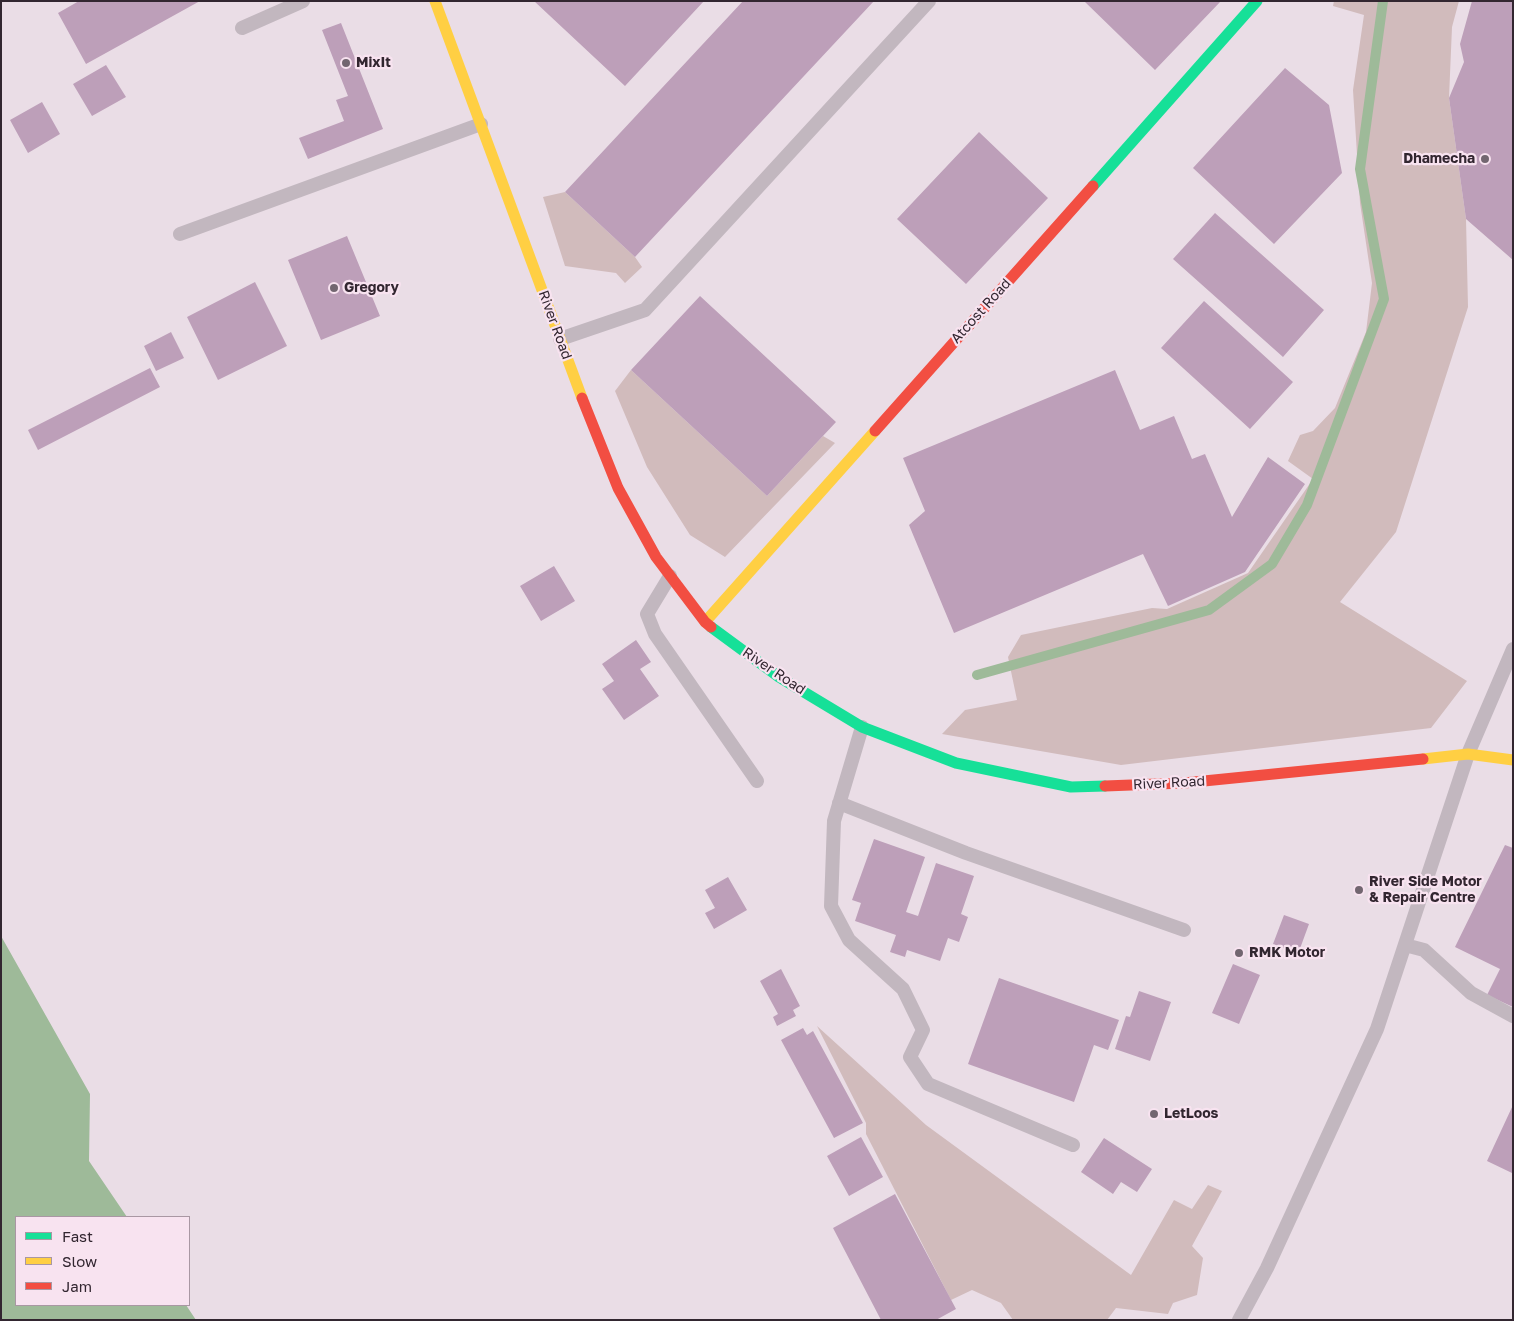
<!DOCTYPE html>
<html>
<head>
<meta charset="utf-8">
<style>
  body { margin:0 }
  #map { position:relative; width:1514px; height:1321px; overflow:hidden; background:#eadde6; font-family:"Golos Text",sans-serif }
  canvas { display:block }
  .frame { position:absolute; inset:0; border:2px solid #322630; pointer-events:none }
  .legend { position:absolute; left:15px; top:1216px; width:175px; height:90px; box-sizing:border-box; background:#f8e3f0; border:1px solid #a997a3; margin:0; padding:6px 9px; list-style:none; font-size:15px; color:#322630 }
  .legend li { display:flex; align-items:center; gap:10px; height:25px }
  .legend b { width:25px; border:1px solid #a997a3 }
</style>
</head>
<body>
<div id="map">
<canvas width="1514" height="1321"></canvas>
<div class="frame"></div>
<ul class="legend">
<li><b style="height:6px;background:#16e098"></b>Fast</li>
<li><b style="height:6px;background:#ffcf43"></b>Slow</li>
<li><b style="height:6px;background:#f24e42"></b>Jam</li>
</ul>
</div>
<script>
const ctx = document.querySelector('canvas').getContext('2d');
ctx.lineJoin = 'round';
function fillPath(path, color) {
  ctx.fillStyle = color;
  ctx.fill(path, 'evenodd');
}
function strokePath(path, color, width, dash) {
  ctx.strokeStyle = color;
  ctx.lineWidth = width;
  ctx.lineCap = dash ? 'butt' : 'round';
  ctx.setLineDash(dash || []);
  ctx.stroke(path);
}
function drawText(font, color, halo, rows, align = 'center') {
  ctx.font = font + ' "Golos Text",sans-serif';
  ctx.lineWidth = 4.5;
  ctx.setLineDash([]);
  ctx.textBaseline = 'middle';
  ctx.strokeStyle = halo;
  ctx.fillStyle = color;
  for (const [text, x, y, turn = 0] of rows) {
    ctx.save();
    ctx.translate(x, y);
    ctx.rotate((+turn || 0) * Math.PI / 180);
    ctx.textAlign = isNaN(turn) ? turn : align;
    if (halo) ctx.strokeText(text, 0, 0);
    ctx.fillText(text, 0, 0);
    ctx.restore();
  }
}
fillPath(new Path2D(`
  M 1334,1 L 1459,1 L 1452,27 L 1449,98 L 1466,219 L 1468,307 L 1396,532 L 1340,602 L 1467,681 L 1431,728 L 1121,765 L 942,734 L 965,710 L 1017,700 L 1008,657 L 1021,635 L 1152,608 L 1167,609 L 1248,573 L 1313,479 L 1288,461 L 1300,435 L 1313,431 L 1335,408 L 1366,332 L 1372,283 L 1360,203 L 1353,90 L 1364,15 L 1333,6 Z
  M 565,192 L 635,257 L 642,267 L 625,283 L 616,273 L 565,266 L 543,197 Z
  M 631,370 L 767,496 L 823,436 L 835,443 L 725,557 L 690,535 L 647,467 L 615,391 Z
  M 817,1026 L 926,1125 L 1131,1275 L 1174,1200 L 1192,1209 L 1208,1185 L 1222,1191 L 1192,1246 L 1203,1258 L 1197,1295 L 1173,1303 L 1168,1314 L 1116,1308 L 1107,1320 L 1013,1320 L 1001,1303 L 972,1290 L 951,1300 L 866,1134 L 866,1123 Z`), '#d1bbbc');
fillPath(new Path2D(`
  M 1,936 L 90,1094 L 89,1161 L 127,1217 L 16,1217 L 16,1305 L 186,1305 L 196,1320 L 1,1320 Z`), '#9eba99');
strokePath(new Path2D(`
  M 977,675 L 1209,610 L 1272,564 L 1307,505 L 1384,299 L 1360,169 L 1383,1`), '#9eba99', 10);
fillPath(new Path2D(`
  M 79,1 L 200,1 L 86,64 L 58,13 Z
  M 534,1 L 704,1 L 625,86 Z
  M 743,1 L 874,1 L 635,257 L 565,192 Z
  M 1084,1 L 1221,1 L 1155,70 Z
  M 1472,1 L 1513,1 L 1513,260 L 1466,219 L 1449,98 L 1464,62 L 1460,44 Z
  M 341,23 L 383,129 L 308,159 L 299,138 L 344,121 L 336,100 L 348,96 L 322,30 Z
  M 106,65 L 126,97 L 92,116 L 73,84 Z
  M 1285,68 L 1329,105 L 1342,173 L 1274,244 L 1193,168 Z
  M 42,102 L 60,134 L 28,153 L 10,120 Z
  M 979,132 L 1048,198 L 966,284 L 897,219 Z
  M 1215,213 L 1324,310 L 1283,357 L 1173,259 Z
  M 347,236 L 380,316 L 321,340 L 288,260 Z
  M 255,282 L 287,346 L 218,380 L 187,317 Z
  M 700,296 L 836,422 L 767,496 L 631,370 Z
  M 1204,301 L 1293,382 L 1250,429 L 1161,348 Z
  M 171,332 L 184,358 L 156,371 L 144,346 Z
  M 150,368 L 160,387 L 38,450 L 28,430 Z
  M 1115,370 L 1140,430 L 1174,416 L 1192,459 L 1205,454 L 1232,517 L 1268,457 L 1305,484 L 1245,572 L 1168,606 L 1143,554 L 954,633 L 909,525 L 925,511 L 903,458 Z
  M 554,566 L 575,601 L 541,621 L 520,586 Z
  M 636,640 L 651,662 L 640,669 L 659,696 L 624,720 L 602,689 L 614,681 L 602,664 Z
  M 874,839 L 925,857 L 906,912 L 918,916 L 936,863 L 974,876 L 961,914 L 968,917 L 959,942 L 948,938 L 940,961 L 907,950 L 905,957 L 890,952 L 896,935 L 855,921 L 861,903 L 852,900 Z
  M 1505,845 L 1513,848 L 1513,1007 L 1487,995 L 1500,969 L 1455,947 Z
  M 728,877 L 747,910 L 714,929 L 705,913 L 715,908 L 705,890 Z
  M 1284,915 L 1309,924 L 1298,954 L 1273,944 Z
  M 1233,964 L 1260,975 L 1239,1024 L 1212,1013 Z
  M 781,969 L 800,1006 L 793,1010 L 796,1016 L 777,1026 L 773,1017 L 778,1014 L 760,981 Z
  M 999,978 L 1119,1020 L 1108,1050 L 1094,1045 L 1074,1102 L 968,1064 Z
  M 1139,991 L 1171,1002 L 1150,1061 L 1115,1049 L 1126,1016 L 1130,1017 Z
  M 803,1028 L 807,1035 L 813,1031 L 863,1123 L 834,1138 L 781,1040 Z
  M 1513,1105 L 1513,1171 L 1512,1173 L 1487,1161 Z
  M 861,1137 L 883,1177 L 849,1196 L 827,1156 Z
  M 1104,1138 L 1152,1169 L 1137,1192 L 1121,1182 L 1113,1194 L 1081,1172 Z
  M 895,1194 L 956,1309 L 936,1320 L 881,1320 L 833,1228 Z`), '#bd9fb9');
strokePath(new Path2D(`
  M 242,28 L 303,1
  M 180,234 L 481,124
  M 560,339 L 645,310 L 929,1
  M 670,576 L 647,614 L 655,634 L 757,781
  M 862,727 L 834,821 L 831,906 L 849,940 L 903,989 L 923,1030 L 910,1057 L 928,1084 L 1073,1145
  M 839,803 L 966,853 L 1184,930
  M 1405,945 L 1424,950 L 1471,993 L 1513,1016
  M 1239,1320 L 1267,1268 L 1377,1029 L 1468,754 L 1513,649`), '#c2b7bf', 14);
strokePath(new Path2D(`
  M 1093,186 L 1257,1
  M 711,627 L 779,677 L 862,727 L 956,763 L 1071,787 L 1105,786`), '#16e098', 11);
strokePath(new Path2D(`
  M 435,1 L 582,398
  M 705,622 L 875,431
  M 1423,759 L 1468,754 L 1513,760`), '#ffcf43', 11);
strokePath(new Path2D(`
  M 582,398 L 618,488 L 656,557 L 705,622 L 711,627
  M 875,431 L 1093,186
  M 1105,786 L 1184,783 L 1423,759`), '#f24e42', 11);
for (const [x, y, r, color] of [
  [346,63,5,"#726670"],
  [1485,159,5,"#726670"],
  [334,288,5,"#726670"],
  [1359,890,5,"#726670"],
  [1239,953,5,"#726670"],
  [1154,1114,5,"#726670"]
]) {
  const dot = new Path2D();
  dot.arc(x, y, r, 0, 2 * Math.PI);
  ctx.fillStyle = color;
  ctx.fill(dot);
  strokePath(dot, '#f8e3f0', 2);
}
drawText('bold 14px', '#322630', '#f8e3f0', [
  ["MixIt",356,63],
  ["Dhamecha",1475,159,"right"],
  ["Gregory",344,288],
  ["River Side Motor",1369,882],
  ["& Repair Centre",1369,898],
  ["RMK Motor",1249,953],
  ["LetLoos",1164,1114]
], 'left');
drawText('14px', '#322630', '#f8e3f0', [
  ["Atcost Road",981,311,-48],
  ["River Road",555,325,70],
  ["River Road",774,671,34],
  ["River Road",1169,783,-3]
]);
</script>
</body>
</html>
